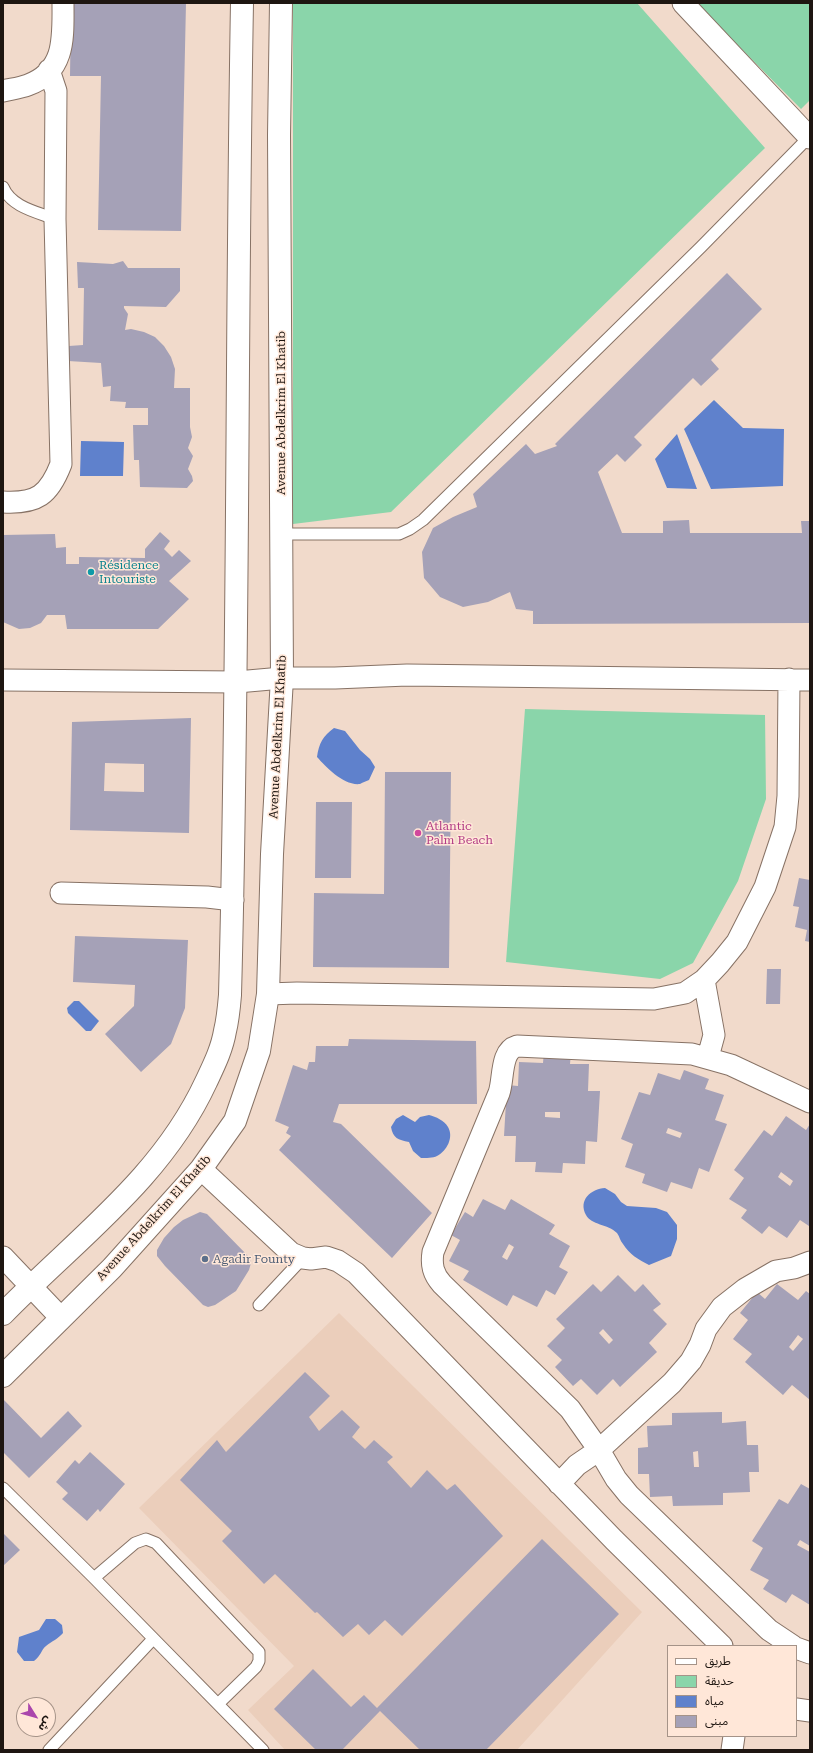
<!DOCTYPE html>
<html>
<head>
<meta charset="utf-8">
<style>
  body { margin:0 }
  #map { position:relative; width:813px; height:1753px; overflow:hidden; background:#f1dacb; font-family:"Roboto Serif","Noto Sans Arabic",serif }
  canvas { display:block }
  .frame { position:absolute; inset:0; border:4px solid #1e1611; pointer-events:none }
  .legend { position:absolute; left:667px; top:1645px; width:130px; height:92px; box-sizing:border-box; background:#ffe7d8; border:1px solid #a59388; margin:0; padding:5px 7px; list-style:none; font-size:12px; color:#1e1611 }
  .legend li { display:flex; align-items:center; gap:8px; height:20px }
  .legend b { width:20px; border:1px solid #a59388 }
  .north { position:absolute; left:16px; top:1697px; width:40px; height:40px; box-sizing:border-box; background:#ffe7d8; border:1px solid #a59388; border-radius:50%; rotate:127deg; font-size:11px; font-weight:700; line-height:16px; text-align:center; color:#1e1611 }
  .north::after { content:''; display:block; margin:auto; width:14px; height:18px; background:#aa46ac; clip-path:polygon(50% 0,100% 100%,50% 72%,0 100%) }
</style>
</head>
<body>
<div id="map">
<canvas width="813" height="1753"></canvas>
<div class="frame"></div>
<ul class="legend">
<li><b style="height:5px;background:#fff"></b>طريق</li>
<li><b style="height:11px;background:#8ad5aa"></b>حديقة</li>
<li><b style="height:11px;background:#5f81cc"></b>مياه</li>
<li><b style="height:11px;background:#a5a1b7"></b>مبنى</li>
</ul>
<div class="north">ش</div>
</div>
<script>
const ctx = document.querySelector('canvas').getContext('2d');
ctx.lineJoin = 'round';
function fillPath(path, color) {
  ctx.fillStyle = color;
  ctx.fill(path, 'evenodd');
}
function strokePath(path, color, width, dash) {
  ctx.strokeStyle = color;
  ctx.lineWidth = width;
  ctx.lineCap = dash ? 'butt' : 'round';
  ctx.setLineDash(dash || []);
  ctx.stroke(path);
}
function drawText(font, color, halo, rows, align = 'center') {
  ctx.font = font + ' "Roboto Serif",serif';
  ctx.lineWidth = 3;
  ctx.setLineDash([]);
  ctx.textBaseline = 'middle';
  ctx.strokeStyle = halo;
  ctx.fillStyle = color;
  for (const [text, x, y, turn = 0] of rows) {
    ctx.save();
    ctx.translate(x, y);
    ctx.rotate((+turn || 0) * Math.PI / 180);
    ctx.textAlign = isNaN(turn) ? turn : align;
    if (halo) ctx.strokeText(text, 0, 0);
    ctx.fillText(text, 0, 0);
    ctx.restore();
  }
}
fillPath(new Path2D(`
  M 339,1313 L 642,1612 L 517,1750 L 285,1750 L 248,1710 L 294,1666 L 139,1508 Z`), '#ebcebb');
fillPath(new Path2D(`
  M 293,3 L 637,3 L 765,148 L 391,512 L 293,524 Z
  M 696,3 L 810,3 L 810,100 L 801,109 Z
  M 525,709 L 765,715 L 766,799 L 738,881 L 693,963 L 660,979 L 506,962 Z`), '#8ad5aa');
fillPath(new Path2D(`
  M 714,400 L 743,428 L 784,429 L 783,486 L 711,489 L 684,429 Z
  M 677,434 L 697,489 L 667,488 L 655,459 Z
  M 81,441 L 124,442 L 123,476 L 80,476 Z
  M 334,728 L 345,731 L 360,750 L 370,759 L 375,767 L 369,780 C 366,781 362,783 360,784 C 344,786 326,767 317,757 C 319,743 323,736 334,728 Z
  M 74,1001 L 79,1001 L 99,1021 L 91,1031 L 86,1031 L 68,1013 L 67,1008 Z
  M 403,1115 L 415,1122 L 420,1117 L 429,1115 C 436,1117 444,1120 448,1127 C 454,1137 447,1151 437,1156 C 433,1158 426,1158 421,1158 L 413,1151 L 409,1142 C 398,1140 393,1138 391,1127 L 396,1119 Z
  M 605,1188 L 615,1194 L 621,1202 L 627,1206 L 656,1208 L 667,1212 L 677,1225 L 677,1239 L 671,1256 L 649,1265 C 639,1260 629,1254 623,1244 C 620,1241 620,1237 617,1233 C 608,1224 591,1225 586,1215 C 578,1200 591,1189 605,1188 Z
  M 46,1619 L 55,1619 L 62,1625 L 63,1633 C 58,1639 52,1641 46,1646 C 41,1650 41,1656 34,1661 L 24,1661 L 17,1652 L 19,1637 L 39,1630 Z`), '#5f81cc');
fillPath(new Path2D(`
  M 71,3 L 186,3 L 181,231 L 98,230 L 101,76 L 70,76 Z
  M 123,261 L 128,268 L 180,268 L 180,291 L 166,307 L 124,306 L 124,308 L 128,314 L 125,330 L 131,329 L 144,332 L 155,337 L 164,346 L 171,357 L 175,369 L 174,388 L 190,388 L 190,427 L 192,437 L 188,448 L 193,456 L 188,469 L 192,476 L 193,481 L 187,488 L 140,487 L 139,460 L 134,460 L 133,425 L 148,425 L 148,408 L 125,408 L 126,402 L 110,401 L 111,386 L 103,387 L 101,363 L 68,361 L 69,346 L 83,345 L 84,288 L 78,288 L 77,262 L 113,264 Z
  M 727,273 L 762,309 L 711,360 L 719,369 L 701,386 L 693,378 L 634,437 L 642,445 L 625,462 L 617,454 L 598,472 L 622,533 L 663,533 L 663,521 L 689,520 L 690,533 L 802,533 L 801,521 L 810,521 L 810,623 L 533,624 L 533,611 L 516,609 L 510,592 L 488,602 L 463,607 L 440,597 L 424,578 L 422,552 L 433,528 L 453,517 L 477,507 L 473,494 L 526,444 L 535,454 L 557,446 L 555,444 Z
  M 160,532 L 170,541 L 164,549 L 172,557 L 179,550 L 191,561 L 169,581 L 189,599 L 158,629 L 67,629 L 65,615 L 47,615 L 41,623 L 30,628 L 19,629 L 3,622 L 3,535 L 55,534 L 56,548 L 66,547 L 66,564 L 79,564 L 79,557 L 145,558 L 145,549 Z
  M 191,718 L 189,833 L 70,830 L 72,722 ZM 105,763 L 144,764 L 144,792 L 104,791 Z
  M 385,772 L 451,772 L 449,968 L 313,967 L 314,893 L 384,894 Z
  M 316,802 L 352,802 L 351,878 L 315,878 Z
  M 799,878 L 810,880 L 810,942 L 805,941 L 807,930 L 795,927 L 799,907 L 793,906 Z
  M 75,936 L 188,940 L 185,1008 L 171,1044 L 141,1072 L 105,1034 L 134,1006 L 135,985 L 73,982 Z
  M 767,969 L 781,969 L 780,1004 L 766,1004 Z
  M 349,1039 L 476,1041 L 477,1104 L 339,1104 L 333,1122 L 341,1124 L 432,1213 L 392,1258 L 279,1150 L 291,1136 L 286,1133 L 289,1127 L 275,1121 L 293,1065 L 307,1070 L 309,1062 L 315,1062 L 316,1046 L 348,1046 Z
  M 544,1051 L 571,1053 L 570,1064 L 589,1064 L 588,1091 L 600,1091 L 597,1142 L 586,1141 L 585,1164 L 563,1163 L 562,1173 L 535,1172 L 536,1162 L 515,1162 L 516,1136 L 504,1136 L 507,1085 L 518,1086 L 519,1062 L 543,1063 ZM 545,1112 L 560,1112 L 560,1118 L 545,1117 Z
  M 684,1070 L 709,1079 L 705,1089 L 724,1095 L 715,1120 L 727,1124 L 709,1172 L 699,1168 L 692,1189 L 671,1182 L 667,1192 L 642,1183 L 645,1174 L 625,1167 L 633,1144 L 621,1139 L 639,1092 L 650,1095 L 658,1073 L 680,1080 ZM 668,1128 L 682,1133 L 680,1138 L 666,1133 Z
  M 786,1116 L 806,1130 L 810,1124 L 810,1224 L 809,1226 L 800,1220 L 787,1238 L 769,1226 L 762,1234 L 741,1218 L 747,1210 L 729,1199 L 744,1178 L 734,1170 L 764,1130 L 772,1136 ZM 781,1172 L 793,1181 L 790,1186 L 778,1177 Z
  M 483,1199 L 505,1210 L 511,1199 L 555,1225 L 549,1234 L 570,1246 L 559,1267 L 568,1272 L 555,1295 L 546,1290 L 537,1307 L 513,1295 L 507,1306 L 463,1280 L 469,1271 L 449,1261 L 460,1240 L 451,1235 L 465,1212 L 473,1217 ZM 509,1244 L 514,1247 L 507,1260 L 502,1257 Z
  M 200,1212 L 207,1214 L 249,1257 L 251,1263 L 249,1270 L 236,1291 L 215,1305 L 208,1307 L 203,1305 L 165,1266 L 157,1256 L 157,1250 L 164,1238 L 174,1227 L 183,1220 Z
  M 618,1275 L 635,1292 L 643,1284 L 661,1304 L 653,1310 L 667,1324 L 649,1343 L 657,1352 L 620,1387 L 613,1379 L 597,1395 L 581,1379 L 573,1386 L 555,1367 L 562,1360 L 547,1346 L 565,1328 L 556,1319 L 593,1284 L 601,1292 ZM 603,1329 L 613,1340 L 609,1344 L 599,1333 Z
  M 777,1284 L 798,1300 L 806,1291 L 810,1294 L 810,1400 L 792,1385 L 783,1395 L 745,1362 L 752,1354 L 733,1339 L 748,1320 L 740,1313 L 757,1292 L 765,1299 ZM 798,1335 L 803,1339 L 793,1351 L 789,1347 Z
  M 305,1372 L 330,1396 L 309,1417 L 319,1431 L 342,1410 L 360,1427 L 352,1437 L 365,1449 L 374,1440 L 393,1457 L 387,1462 L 411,1488 L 427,1470 L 447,1490 L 455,1484 L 503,1536 L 402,1636 L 385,1620 L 369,1635 L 358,1624 L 343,1637 L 317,1612 L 315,1613 L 275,1574 L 264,1584 L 222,1541 L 232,1531 L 180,1480 L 217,1440 L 226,1452 Z
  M 3,1399 L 41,1438 L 68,1411 L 82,1426 L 29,1478 L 3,1452 Z
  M 722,1412 L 722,1423 L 746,1421 L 747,1445 L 758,1445 L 759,1472 L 749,1472 L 750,1492 L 723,1493 L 723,1505 L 673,1506 L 672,1496 L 650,1497 L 649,1474 L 638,1474 L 638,1448 L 648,1447 L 647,1426 L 672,1425 L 672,1413 ZM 698,1451 L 699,1467 L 694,1467 L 693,1452 Z
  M 90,1452 L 125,1484 L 100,1512 L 98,1509 L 87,1521 L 62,1499 L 68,1493 L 56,1482 L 75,1460 L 79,1464 Z
  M 801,1484 L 810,1489 L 810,1546 L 800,1540 L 797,1545 L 810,1552 L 810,1605 L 792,1594 L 786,1603 L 763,1589 L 769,1580 L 750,1570 L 763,1548 L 752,1541 L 779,1499 L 788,1504 Z
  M 3,1533 L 20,1550 L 3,1566 Z
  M 542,1539 L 619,1614 L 486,1750 L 420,1750 L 380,1711 L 342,1750 L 316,1750 L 274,1709 L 313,1669 L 351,1707 L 364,1695 L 377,1708 Z`), '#a5a1b7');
const lane = new Path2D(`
  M 3,187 C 11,207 37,212 55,219
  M 281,534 L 399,534 L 410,529 L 423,520 L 701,247 L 810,136
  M 259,1305 L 303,1258
  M 3,1488 L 94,1578 L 263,1750
  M 94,1578 L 135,1543 L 146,1539 L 156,1543 L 259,1652 L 259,1661 L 256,1667 L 218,1704
  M 49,1750 L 153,1639`);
const street = new Path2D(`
  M 683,3 L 810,138
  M 3,91 C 11,89 20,88 28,85 C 66,71 63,37 63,3
  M 3,502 C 37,504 49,495 61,464 L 55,219 L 56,91 L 49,70
  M 3,680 L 237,682 L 282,678 L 335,678 L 407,675 L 810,680
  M 61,893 L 207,897 L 233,900
  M 704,980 L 714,1035 L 708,1057
  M 268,994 L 297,993 L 654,999 L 685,993 L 704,980 L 720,963 L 737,942 L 765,887 L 785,827 L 788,796 L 789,679
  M 201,1169 L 291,1253 L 303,1258 L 311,1259 L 326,1257 L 338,1261 L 356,1273 L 614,1540 L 722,1646
  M 3,1257 L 61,1318
  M 559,1484 L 577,1465 L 599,1450 L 672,1383 L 691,1361 L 700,1345 L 706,1329 L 722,1307 L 745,1289 L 776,1271 L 794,1268 L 810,1262
  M 793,1646 L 769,1630 L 629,1495 L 616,1479 L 599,1450 L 570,1409 L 442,1284 C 433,1274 431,1265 433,1252 L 499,1093 C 504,1079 500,1051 517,1046 L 692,1054 L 731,1065 L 810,1102
  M 796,1648 L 810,1653
  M 796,1709 L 810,1711
  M 732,1750 L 734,1736`);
const secondary = new Path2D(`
  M 3,1314 C 76,1239 161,1179 206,1082 C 214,1065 222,1049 225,1031 C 228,1019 229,1007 230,995 C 239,664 236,334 242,3
  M 3,1376 L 112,1268 L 201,1169 L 235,1121 L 259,1051 L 268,994 L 272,854 L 282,678 L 279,135 L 281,3`);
strokePath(lane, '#877265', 13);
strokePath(street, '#877265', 23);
strokePath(secondary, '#877265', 24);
strokePath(lane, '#fff', 11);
strokePath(street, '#fff', 21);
strokePath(secondary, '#fff', 22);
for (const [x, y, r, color] of [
  [91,572,4,"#0f9aa8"],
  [418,833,4,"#d1479c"],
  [205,1259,4,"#5c6f8a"]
]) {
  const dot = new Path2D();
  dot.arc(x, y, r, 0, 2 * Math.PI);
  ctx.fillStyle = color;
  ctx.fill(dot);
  strokePath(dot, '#ffe7d8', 1.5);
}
drawText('12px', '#1e1611', '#ffe7d8', [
  ["Avenue Abdelkrim El Khatib",281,413,-90],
  ["Avenue Abdelkrim El Khatib",278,737,-87],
  ["Avenue Abdelkrim El Khatib",154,1218,-48]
]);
drawText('12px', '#0d838f', '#ffe7d8', [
  ["Résidence",99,565],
  ["Intouriste",99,579]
], 'left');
drawText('12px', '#b23c85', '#ffe7d8', [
  ["Atlantic",426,826],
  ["Palm Beach",426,840]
], 'left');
drawText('12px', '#4e5e75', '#ffe7d8', [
  ["Agadir Founty",213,1259]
], 'left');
</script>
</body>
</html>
